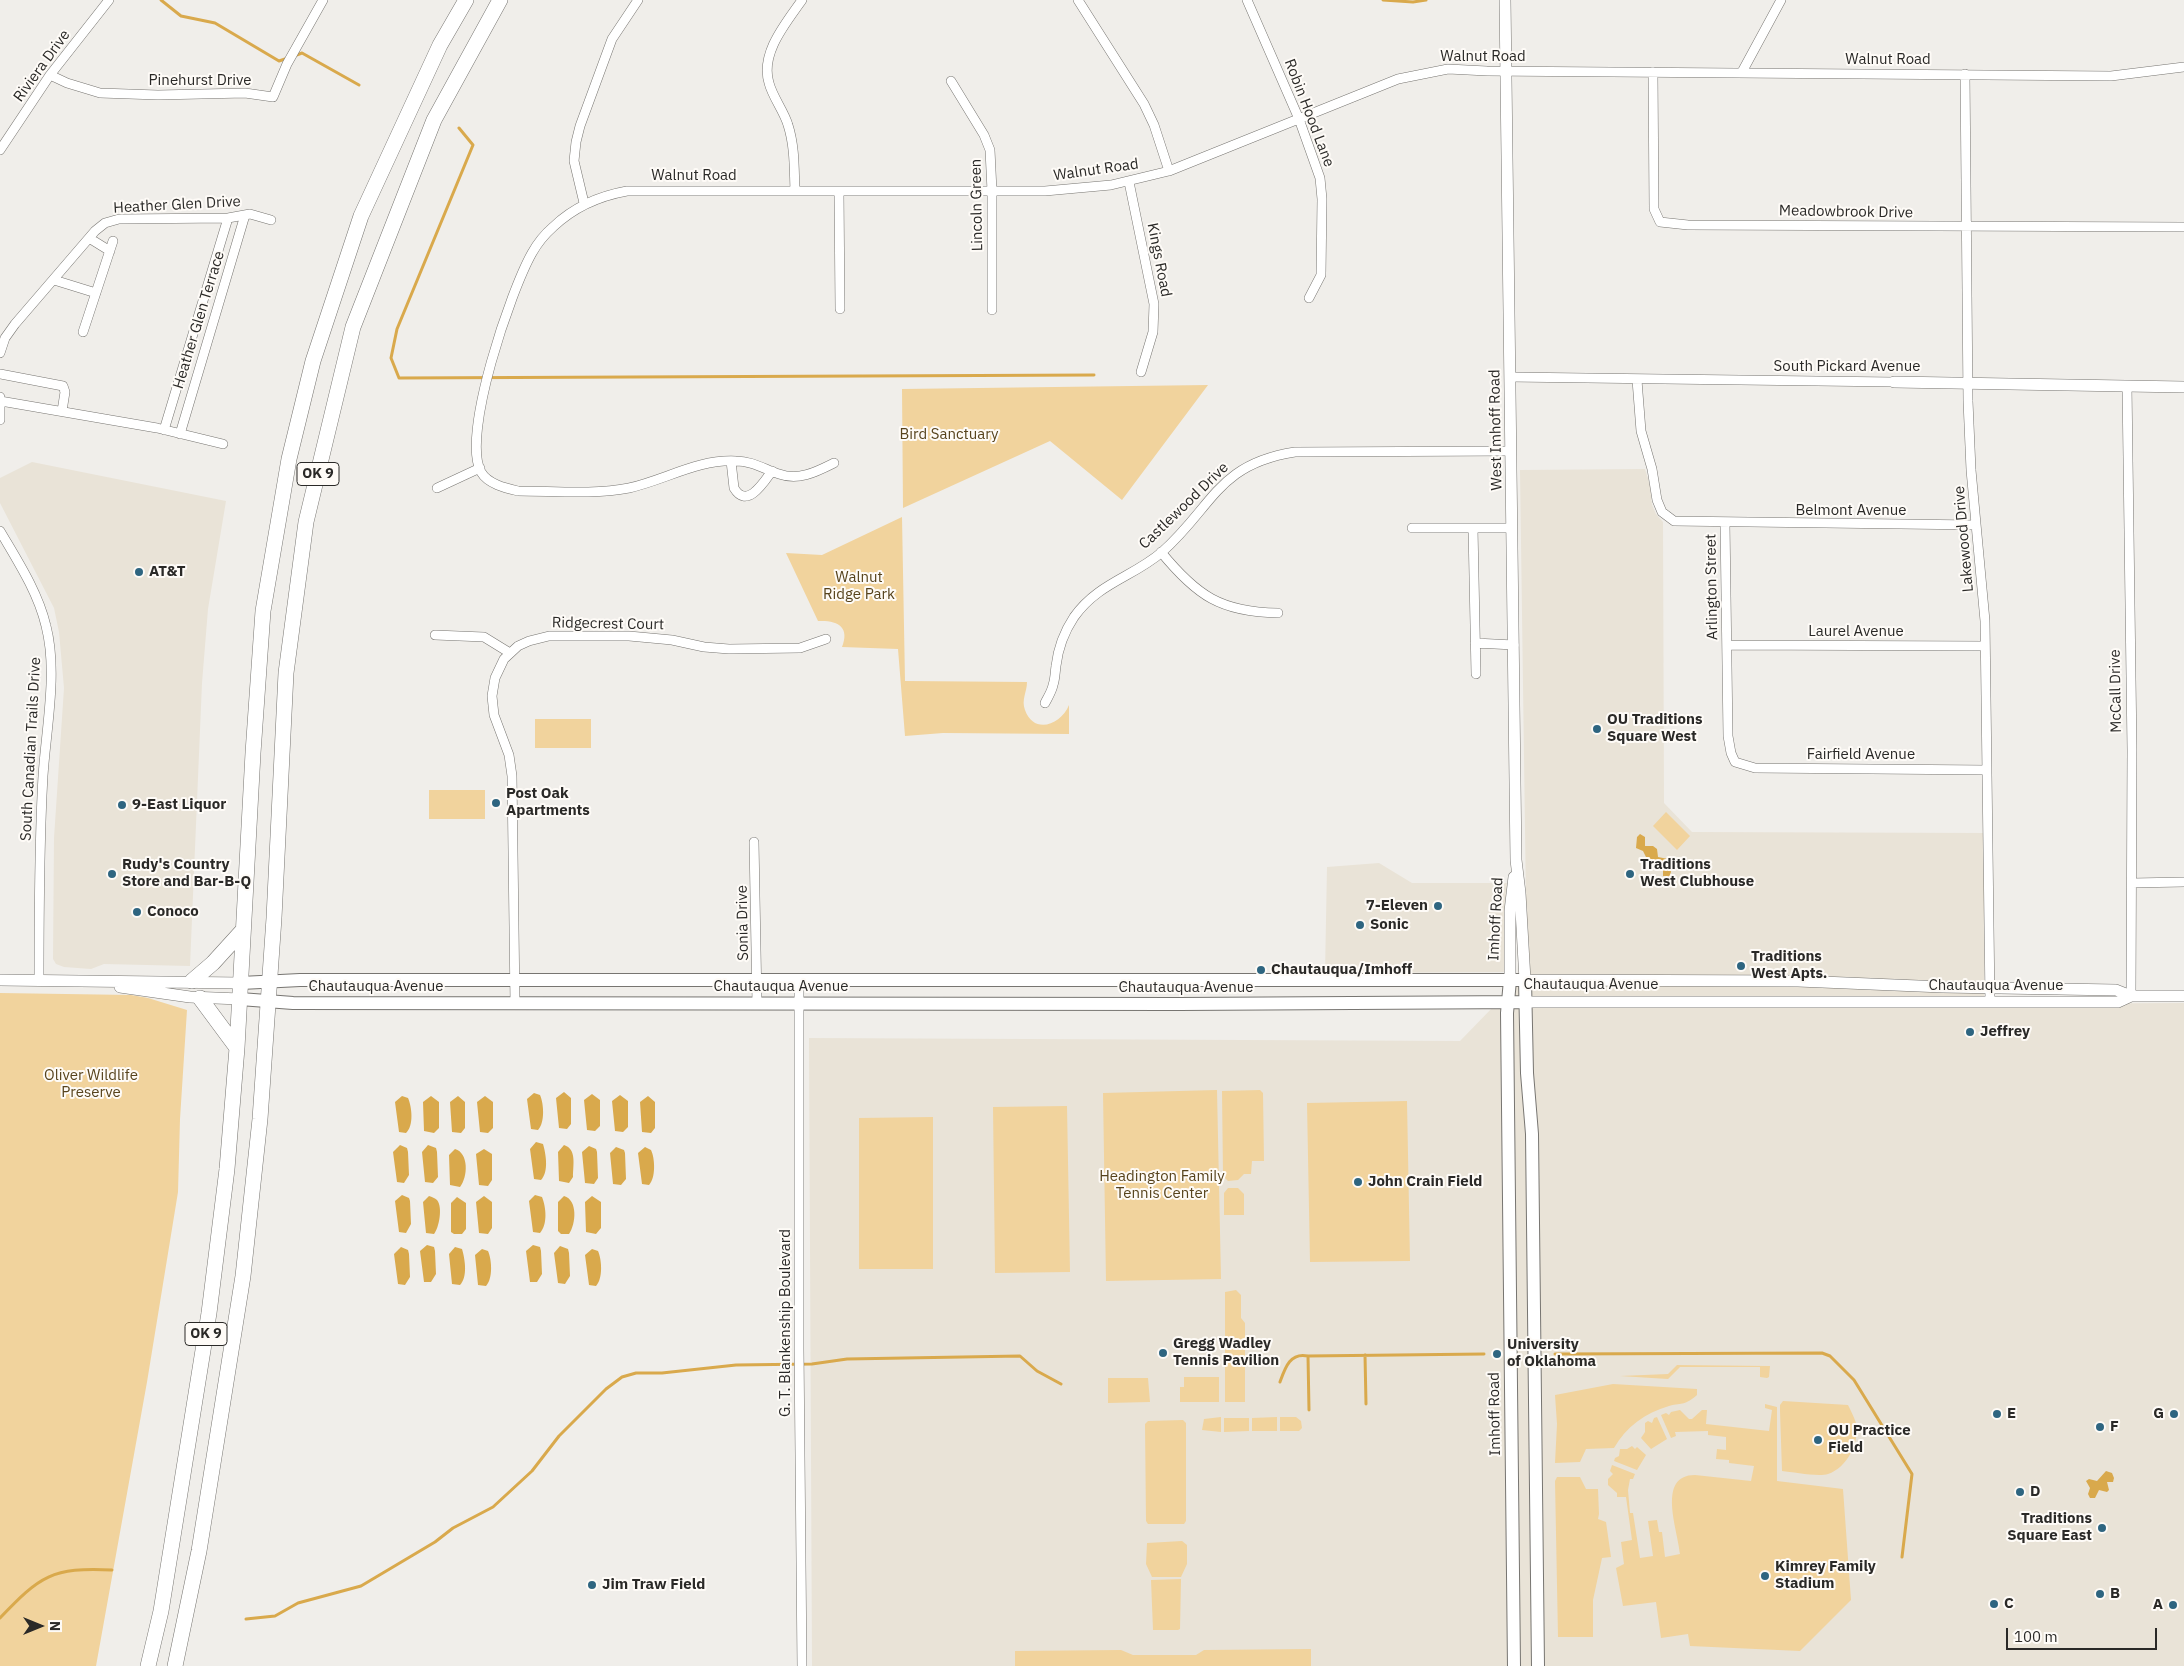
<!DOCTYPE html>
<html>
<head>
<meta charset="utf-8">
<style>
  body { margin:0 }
  #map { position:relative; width:2184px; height:1666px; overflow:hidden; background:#f0eeea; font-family:"IBM Plex Sans",sans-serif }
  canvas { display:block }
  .north { position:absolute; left:15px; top:1601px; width:50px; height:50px; -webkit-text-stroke:4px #fefbf7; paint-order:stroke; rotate:90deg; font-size:14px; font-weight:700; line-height:20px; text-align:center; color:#2a2927 }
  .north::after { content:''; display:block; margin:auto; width:18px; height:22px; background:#2a2927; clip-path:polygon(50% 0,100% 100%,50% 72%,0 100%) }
  .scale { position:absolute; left:2006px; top:1628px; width:151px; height:22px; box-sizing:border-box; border:2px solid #2a2927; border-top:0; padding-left:6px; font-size:15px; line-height:18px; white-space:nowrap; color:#2a2927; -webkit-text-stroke:4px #fefbf7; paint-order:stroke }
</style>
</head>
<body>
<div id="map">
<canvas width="2184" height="1666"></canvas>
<div class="north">N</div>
<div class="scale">100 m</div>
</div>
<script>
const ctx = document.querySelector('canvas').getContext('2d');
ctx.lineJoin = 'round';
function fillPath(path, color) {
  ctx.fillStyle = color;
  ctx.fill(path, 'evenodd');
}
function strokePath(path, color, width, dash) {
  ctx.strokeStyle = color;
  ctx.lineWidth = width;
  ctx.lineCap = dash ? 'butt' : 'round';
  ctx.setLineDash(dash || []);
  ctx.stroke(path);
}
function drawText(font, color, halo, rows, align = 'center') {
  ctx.font = font + ' "IBM Plex Sans",sans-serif';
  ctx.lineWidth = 4;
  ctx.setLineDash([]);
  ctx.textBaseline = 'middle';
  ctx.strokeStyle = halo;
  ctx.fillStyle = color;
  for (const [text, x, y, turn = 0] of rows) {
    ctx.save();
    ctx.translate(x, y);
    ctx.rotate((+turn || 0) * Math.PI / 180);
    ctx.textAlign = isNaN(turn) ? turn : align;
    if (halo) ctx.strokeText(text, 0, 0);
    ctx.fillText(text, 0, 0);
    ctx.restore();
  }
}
fillPath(new Path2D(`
  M 32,462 L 226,501 L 208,609 L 202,683 L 190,966 L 104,964 L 91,969 L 64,967 L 56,964 L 53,959 L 54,838 L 64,688 L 59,632 L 54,608 L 0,503 L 0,478 Z
  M 1645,469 L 1650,485 L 1652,505 L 1656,514 L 1663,522 L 1664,803 L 1692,832 L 1985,833 L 1984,1004 L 2184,1003 L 2184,1666 L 812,1666 L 809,1038 L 1460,1041 L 1527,972 L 1520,470 Z
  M 1379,863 L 1412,883 L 1507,883 L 1505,972 L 1325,973 L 1327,867 Z`), '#e9e3d7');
fillPath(new Path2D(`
  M 1208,385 L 1122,500 L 1050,441 L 903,508 L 902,389 Z
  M 902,517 L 905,681 L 1027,682 C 1027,692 1021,700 1025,710 C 1034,735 1061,725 1069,705 L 1069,734 L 943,733 L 905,736 L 898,649 L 842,647 C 850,627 838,620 818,621 L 786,553 L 822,555 Z
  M 535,719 L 591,719 L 591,748 L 535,748 Z
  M 429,790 L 485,790 L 485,819 L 429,819 Z
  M 1666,812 L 1690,836 L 1677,850 L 1653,826 Z
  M 0,993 L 131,995 L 148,998 L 187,1010 L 180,1119 L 178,1192 L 147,1382 L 96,1666 L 0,1666 Z
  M 1217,1090 L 1221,1279 L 1106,1281 L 1103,1093 Z
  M 1260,1090 L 1263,1093 L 1264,1161 L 1252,1161 L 1251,1174 L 1244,1174 L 1238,1180 L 1228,1181 L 1223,1176 L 1222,1091 Z
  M 1407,1101 L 1410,1261 L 1310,1262 L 1307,1103 Z
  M 1067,1106 L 1070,1272 L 995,1273 L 993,1107 Z
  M 933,1117 L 933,1269 L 859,1269 L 859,1118 Z
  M 1228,1188 L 1238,1188 L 1244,1194 L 1244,1215 L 1224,1215 L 1224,1193 Z
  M 1236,1290 L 1241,1295 L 1241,1318 L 1245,1323 L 1245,1402 L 1225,1402 L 1225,1292 Z
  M 1677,1365 L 1768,1366 L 1770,1366 L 1769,1377 L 1767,1378 L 1760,1377 L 1760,1367 L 1680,1367 L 1668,1379 L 1620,1376 L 1668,1374 Z
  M 1184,1377 L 1219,1377 L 1219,1402 L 1180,1402 L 1180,1387 L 1184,1387 Z
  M 1108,1378 L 1148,1378 L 1150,1402 L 1108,1403 Z
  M 1613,1384 L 1697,1389 L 1697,1395 C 1684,1406 1684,1402 1669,1406 C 1645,1413 1626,1427 1614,1448 L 1586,1449 L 1580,1462 L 1555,1463 L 1557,1424 L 1555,1395 Z
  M 1783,1401 L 1848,1405 C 1851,1411 1854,1417 1856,1423 C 1860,1442 1847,1468 1828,1474 C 1818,1477 1793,1472 1782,1471 L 1780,1411 L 1780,1405 Z
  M 1765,1404 L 1777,1407 L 1777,1481 L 1843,1489 L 1851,1600 L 1800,1651 L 1690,1646 L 1688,1634 L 1661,1638 L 1656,1602 L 1623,1606 L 1616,1568 L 1624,1564 L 1621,1542 L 1632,1540 L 1626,1497 L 1617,1497 L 1617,1493 L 1608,1485 L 1608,1479 L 1613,1474 L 1610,1471 L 1612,1465 L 1635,1474 L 1633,1479 L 1630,1479 L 1628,1490 L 1630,1513 L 1633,1513 L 1640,1558 L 1653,1556 L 1648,1521 L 1657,1520 L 1659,1532 L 1662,1532 L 1665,1557 L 1680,1554 C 1678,1530 1656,1475 1695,1475 L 1751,1481 L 1754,1466 L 1729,1463 L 1729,1460 L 1716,1459 L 1717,1449 L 1726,1450 L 1726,1437 L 1708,1435 L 1708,1431 L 1675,1432 L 1676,1436 L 1671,1438 L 1661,1415 L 1666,1413 L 1669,1415 L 1671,1412 L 1680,1410 L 1689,1419 L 1692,1419 L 1702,1410 L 1707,1410 L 1706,1424 L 1769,1431 L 1772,1410 L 1765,1408 Z
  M 1221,1417 L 1221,1432 L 1202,1430 L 1204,1419 Z
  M 1277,1417 L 1277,1431 L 1252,1431 L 1252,1418 Z
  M 1280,1417 L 1296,1417 L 1301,1421 L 1302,1428 L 1299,1431 L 1280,1431 Z
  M 1657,1417 L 1667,1439 L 1651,1449 L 1641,1438 L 1645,1432 L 1645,1423 L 1648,1421 L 1652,1423 L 1654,1418 Z
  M 1224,1418 L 1249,1418 L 1249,1431 L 1224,1432 Z
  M 1183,1420 L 1186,1423 L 1186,1521 L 1184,1524 L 1148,1524 L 1146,1521 L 1145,1424 L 1148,1421 Z
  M 1632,1446 L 1635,1449 L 1637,1447 L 1646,1455 L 1637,1470 L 1614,1461 L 1615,1458 L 1619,1456 L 1620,1449 L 1627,1449 Z
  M 1557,1477 L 1580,1477 L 1586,1489 L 1598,1489 L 1599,1514 L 1598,1519 L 1606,1522 L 1611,1557 L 1602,1558 L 1593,1600 L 1593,1637 L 1558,1637 L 1555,1481 Z
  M 1182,1541 L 1187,1545 L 1187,1564 L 1181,1577 L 1152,1577 L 1146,1564 L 1147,1543 Z
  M 1181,1579 L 1180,1629 L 1178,1630 L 1153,1630 L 1151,1580 Z
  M 1311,1649 L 1311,1666 L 1015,1666 L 1015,1651 L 1121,1650 L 1133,1655 L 1196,1655 L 1204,1650 Z`), '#f1d39d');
fillPath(new Path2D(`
  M 1640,834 L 1645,837 L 1645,846 L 1653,846 L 1657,849 L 1658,857 L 1668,859 L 1671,872 L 1669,877 L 1663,876 L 1663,867 L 1655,866 L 1653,861 L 1647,859 L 1643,851 L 1636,848 L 1637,837 Z
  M 564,1092 L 571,1098 L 571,1124 L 567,1129 L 559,1128 L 556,1098 Z
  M 534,1093 L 540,1095 C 544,1104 545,1123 538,1130 L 531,1129 L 527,1099 Z
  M 592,1094 L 600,1100 L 600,1126 L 595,1131 L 587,1130 L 584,1100 Z
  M 620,1095 L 628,1101 L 628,1127 L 623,1132 L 615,1131 L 612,1101 Z
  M 402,1096 L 408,1098 C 412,1107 414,1126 406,1133 L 399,1132 L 395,1102 Z
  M 431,1096 L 439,1102 L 439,1128 L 434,1133 L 424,1131 L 423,1102 Z
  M 458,1096 L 465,1102 L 465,1128 L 461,1133 L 452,1132 L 450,1102 Z
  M 485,1096 L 493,1102 L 493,1128 L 488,1133 L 480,1132 L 477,1102 Z
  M 648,1096 L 655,1102 L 655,1128 L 651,1133 L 642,1132 L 640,1102 Z
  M 536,1142 L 543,1144 C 546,1154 549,1172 541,1180 L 534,1179 L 530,1149 Z
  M 400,1145 L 407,1148 L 408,1152 L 409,1175 L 404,1183 L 397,1182 L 393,1152 Z
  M 428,1145 L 436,1148 L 437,1152 L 438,1177 L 433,1183 L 425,1182 L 422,1152 Z
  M 564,1145 C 577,1149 573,1165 573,1177 L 569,1183 L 559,1181 L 558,1152 Z
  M 589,1146 L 596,1149 L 597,1152 L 598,1178 L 594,1184 L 585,1183 L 582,1152 Z
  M 616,1147 L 624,1150 L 625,1153 L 626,1179 L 621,1185 L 613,1184 L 610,1153 Z
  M 645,1147 L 651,1150 C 655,1158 656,1178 649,1185 L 642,1184 L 638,1153 Z
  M 455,1149 C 469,1153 468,1177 460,1187 L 450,1185 L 449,1155 Z
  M 484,1149 L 492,1154 L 492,1180 L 488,1186 L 479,1185 L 476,1154 Z
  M 402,1195 L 409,1198 L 410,1201 L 411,1224 L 406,1233 L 399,1232 L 395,1201 Z
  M 535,1195 L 542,1197 C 546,1207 548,1224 540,1233 L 533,1232 L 529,1201 Z
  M 429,1196 C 432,1197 435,1198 437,1200 C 443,1207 439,1228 434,1234 L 426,1233 L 423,1202 Z
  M 484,1196 L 492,1202 L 492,1228 L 488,1234 L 479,1233 L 476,1202 Z
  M 564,1196 C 578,1200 576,1224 569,1234 L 561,1234 L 558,1231 L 558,1202 Z
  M 592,1196 L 601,1202 L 601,1228 L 596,1234 L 586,1232 L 585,1202 Z
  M 457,1197 L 466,1203 L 466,1229 L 462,1234 L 454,1234 L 451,1232 L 451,1203 Z
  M 427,1245 L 434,1247 L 435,1251 L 436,1274 L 431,1282 L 424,1282 L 420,1251 Z
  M 533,1245 L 540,1247 L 541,1251 L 542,1274 L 537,1282 L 530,1282 L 526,1251 Z
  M 560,1246 L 568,1249 L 569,1253 L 570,1276 L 565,1284 L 558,1283 L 554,1253 Z
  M 401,1247 L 408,1250 L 409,1254 L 410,1277 L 405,1285 L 398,1284 L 394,1254 Z
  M 455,1247 L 462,1249 C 465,1259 468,1277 460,1285 L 452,1284 L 449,1254 Z
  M 482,1249 L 488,1251 C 492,1260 493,1279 486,1286 L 478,1285 L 475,1255 Z
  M 592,1249 L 598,1251 C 602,1260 603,1279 596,1286 L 589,1285 L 585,1255 Z
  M 2106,1471 L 2112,1473 L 2114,1478 L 2113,1482 L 2107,1482 L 2109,1490 L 2107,1492 L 2099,1490 L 2095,1498 L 2090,1498 L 2088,1494 L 2090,1488 L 2086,1481 L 2089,1479 L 2097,1481 Z`), '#d9a94c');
strokePath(new Path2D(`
  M 161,0 L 181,16 L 215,23 L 279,61 L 288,58
  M 1383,0 L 1413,2 L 1426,0
  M 294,56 L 302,53 L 359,85
  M 459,128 L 473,145 L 397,329 L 391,358 L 399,378 L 1094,375
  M 1555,1354 L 1822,1353 L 1830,1356 L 1854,1380 L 1912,1474 L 1902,1557
  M 1365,1355 L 1366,1404
  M 1308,1356 L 1309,1410
  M 1280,1382 C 1285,1368 1290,1352 1308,1356 L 1484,1354
  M 0,1618 C 40,1576 52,1567 112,1570
  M 246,1619 L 275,1616 L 298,1603 L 361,1586 L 435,1542 L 453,1528 L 493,1507 L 532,1471 L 559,1436 L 606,1389 L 622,1377 L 636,1373 L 662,1373 L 736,1365 L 812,1364 L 847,1359 L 1020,1356 L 1037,1371 L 1061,1384`), '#d9a94c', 3);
const minor = new Path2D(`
  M 1078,0 L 1144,104 L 1154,125 L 1169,171
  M 1247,0 L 1299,119 L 1320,178 L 1322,199 L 1321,275 L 1309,298
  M 1653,72 L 1654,209 L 1660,222 L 1688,225 L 2184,227
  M 1742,72 L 1781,0
  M 1965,74 L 1968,401 L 1971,470 L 1985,621 L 1990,1002
  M 50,75 L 67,83 L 100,93 L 158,95 L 245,93 L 273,97 L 287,64 L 323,0
  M 951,81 L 984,135 L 990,150 L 992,191 L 992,310
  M 0,150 L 50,75 L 109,0
  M 1129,182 L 1154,304 L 1153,332 L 1141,372
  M 795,190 C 794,169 795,147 788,125 C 784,111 773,98 769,83 C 760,53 786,23 802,0
  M 839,191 L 840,309
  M 584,203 L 574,161 L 576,142 L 580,126 L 612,39 L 638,0
  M 89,238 L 110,251
  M 54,280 L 96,293
  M 83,332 L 113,241
  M 0,353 L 5,338 L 15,324 L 95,231 L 105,223 L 119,219 L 228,218 L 250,214 L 271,220
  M 0,374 L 63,386 L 65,392 L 62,411
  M 1510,377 L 1894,382
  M 1637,380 L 1641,431 L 1652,469 L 1657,500 L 1662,512 L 1674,521 L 1976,525
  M 2127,386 L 2132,750 L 2131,996
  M 0,397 L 0,420
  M 0,401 L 157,428 L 223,444
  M 164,430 L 228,218
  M 180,434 L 245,215
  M 731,461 L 734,488 C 747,510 764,482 772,471
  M 834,463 C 816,472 799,481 779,474 C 764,469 752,461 736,461 C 698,459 665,480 629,488 C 593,495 554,491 518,491 C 505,488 488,484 481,472 C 461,435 511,290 532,253 C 537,244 545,234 553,227 C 575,206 599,196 627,191 L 1045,191 L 1111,185 L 1169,171 L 1398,79 L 1448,69 L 1487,71 L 2111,76 L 2184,67
  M 437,488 L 480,468
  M 1725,523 L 1728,736 L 1731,753 L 1735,762 L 1755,768 L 1987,770
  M 1412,528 L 1512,528
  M 1473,528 L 1476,674
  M 0,531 C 17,560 38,592 46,626 C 58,672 46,729 43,776 C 39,845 39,913 39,981
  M 1161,552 C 1197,596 1221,612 1278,613
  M 435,635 L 484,637 L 510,653
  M 1475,643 L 1514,645
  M 1727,645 L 1985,646
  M 1045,703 C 1048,697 1052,691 1053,685 C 1055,680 1055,673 1056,666 C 1058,649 1064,632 1074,617 C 1098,583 1133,577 1162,552 C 1213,507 1217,464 1295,452 L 1511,451
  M 754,842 L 757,1003
  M 2132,883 L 2184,882
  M 799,981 L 799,1349 L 802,1666
  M 515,1003 L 512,776 L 509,755 L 494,715 L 492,696 L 495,678 L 504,659 L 518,646 L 529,641 L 549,636 L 629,636 L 672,640 L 704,647 L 729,649 L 800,648 L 826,639`);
const tertiary = new Path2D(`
  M 1505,0 L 1516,860 L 1520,893 L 1525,980 L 1798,981 L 1943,987 L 2116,990 L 2131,996 L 2184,996
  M 1894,382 L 2184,387
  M 0,980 L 241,983
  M 1510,980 L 1510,911 L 1514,877
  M 120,987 L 190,997 L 240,999
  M 1526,1002 L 2118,1002 L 2131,996`);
const secondary = new Path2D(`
  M 1510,980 L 1507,1013 L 1514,1666
  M 241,983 L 300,980 L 1525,980 L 1527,1073 L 1532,1134 L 1538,1666
  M 240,999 L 293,1003 L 1179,1004 L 1526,1002`);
const trunk = new Path2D(`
  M 192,981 L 213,963 L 243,930
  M 200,998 L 237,1048
  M 148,1666 L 161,1611 L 209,1313 L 227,1169 L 237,1048 L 253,753 L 263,611 L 289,459 L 313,361 L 361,216 L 440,45 L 466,0
  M 175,1666 L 199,1551 L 243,1276 L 260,1119 L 274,918 L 286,673 L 306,522 L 353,327 L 434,120 L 500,0`);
strokePath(minor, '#777571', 10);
strokePath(tertiary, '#777571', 12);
strokePath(secondary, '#777571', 14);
strokePath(trunk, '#777571', 16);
strokePath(minor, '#fff', 9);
strokePath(tertiary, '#fff', 11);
strokePath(secondary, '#fff', 12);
strokePath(trunk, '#fff', 15);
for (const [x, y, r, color] of [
  [139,572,5,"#2e6580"],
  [1597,729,5,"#2e6580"],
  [496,803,5,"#2e6580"],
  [122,805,5,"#2e6580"],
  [112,874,5,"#2e6580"],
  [1630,874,5,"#2e6580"],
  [1438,906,5,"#2e6580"],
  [137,912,5,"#2e6580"],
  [1360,925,5,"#2e6580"],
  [1741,966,5,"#2e6580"],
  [1261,970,5,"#2e6580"],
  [1970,1032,5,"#2e6580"],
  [1358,1182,5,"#2e6580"],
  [1163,1353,5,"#2e6580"],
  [1497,1354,5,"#2e6580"],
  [1997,1414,5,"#2e6580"],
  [2174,1414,5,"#2e6580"],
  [2100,1427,5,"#2e6580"],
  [1818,1440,5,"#2e6580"],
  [2020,1492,5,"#2e6580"],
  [2102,1528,5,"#2e6580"],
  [1765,1576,5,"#2e6580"],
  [592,1585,5,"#2e6580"],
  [2100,1594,5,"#2e6580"],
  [1994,1604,5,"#2e6580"],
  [2173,1605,5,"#2e6580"]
]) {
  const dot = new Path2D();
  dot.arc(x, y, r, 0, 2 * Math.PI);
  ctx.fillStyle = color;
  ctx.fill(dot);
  strokePath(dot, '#fefbf7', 2);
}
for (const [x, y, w] of [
  [318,474,42],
  [206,1334,42]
]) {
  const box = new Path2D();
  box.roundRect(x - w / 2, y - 11.5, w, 23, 4);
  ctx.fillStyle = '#fefbf7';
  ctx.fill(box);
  strokePath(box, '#2a2927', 1);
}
drawText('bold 14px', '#2a2927', null, [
  ["OK 9",318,474],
  ["OK 9",206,1334]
]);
drawText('15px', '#2a2927', '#fefbf7', [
  ["Walnut Road",1483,57],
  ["Walnut Road",1888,60],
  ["Riviera Drive",42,66,-54],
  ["Pinehurst Drive",200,81],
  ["Robin Hood Lane",1309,113,69],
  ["Walnut Road",1096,170,-8],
  ["Walnut Road",694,176],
  ["Heather Glen Drive",177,205,-3],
  ["Lincoln Green",977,205,-91],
  ["Meadowbrook Drive",1846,212,1],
  ["Kings Road",1159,260,79],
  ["Heather Glen Terrace",199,320,-73],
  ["South Pickard Avenue",1847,367],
  ["West Imhoff Road",1496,430,-91],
  ["Castlewood Drive",1184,506,-44],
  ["Belmont Avenue",1851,511],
  ["Lakewood Drive",1964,539,-95],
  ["Arlington Street",1712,587,-91],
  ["Ridgecrest Court",608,624,1],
  ["Laurel Avenue",1856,632],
  ["McCall Drive",2116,691,-91],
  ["South Canadian Trails Drive",31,749,-87],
  ["Fairfield Avenue",1861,755],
  ["Imhoff Road",1496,919,-87],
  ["Sonia Drive",743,923,-91],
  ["Chautauqua Avenue",1591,985],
  ["Chautauqua Avenue",1996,986],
  ["Chautauqua Avenue",376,987],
  ["Chautauqua Avenue",781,987],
  ["Chautauqua Avenue",1186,988],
  ["G. T. Blankenship Boulevard",786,1323,-90],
  ["Imhoff Road",1495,1414,-91]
]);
drawText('15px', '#57431c', '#fefbf7', [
  ["Bird Sanctuary",949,435],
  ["Walnut",859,578],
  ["Ridge Park",859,595],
  ["Oliver Wildlife",91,1076],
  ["Preserve",91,1093],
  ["Headington Family",1162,1177],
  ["Tennis Center",1162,1194]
]);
drawText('bold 15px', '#2a2927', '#fefbf7', [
  ["AT&T",149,572],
  ["OU Traditions",1607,720],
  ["Square West",1607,737],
  ["Post Oak",506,794],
  ["Apartments",506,811],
  ["9-East Liquor",132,805],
  ["Rudy's Country",122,865],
  ["Store and Bar-B-Q",122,882],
  ["Traditions",1640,865],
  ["West Clubhouse",1640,882],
  ["7-Eleven",1428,906,"right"],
  ["Conoco",147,912],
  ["Sonic",1370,925],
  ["Traditions",1751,957],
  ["West Apts.",1751,974],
  ["Chautauqua/Imhoff",1271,970],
  ["Jeffrey",1980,1032],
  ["John Crain Field",1368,1182],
  ["Gregg Wadley",1173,1344],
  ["Tennis Pavilion",1173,1361],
  ["University",1507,1345],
  ["of Oklahoma",1507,1362],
  ["E",2007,1414],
  ["G",2164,1414,"right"],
  ["F",2110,1427],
  ["OU Practice",1828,1431],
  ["Field",1828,1448],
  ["D",2030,1492],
  ["Traditions",2092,1519,"right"],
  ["Square East",2092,1536,"right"],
  ["Kimrey Family",1775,1567],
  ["Stadium",1775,1584],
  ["Jim Traw Field",602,1585],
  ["B",2110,1594],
  ["C",2004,1604],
  ["A",2163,1605,"right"]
], 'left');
</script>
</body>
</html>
